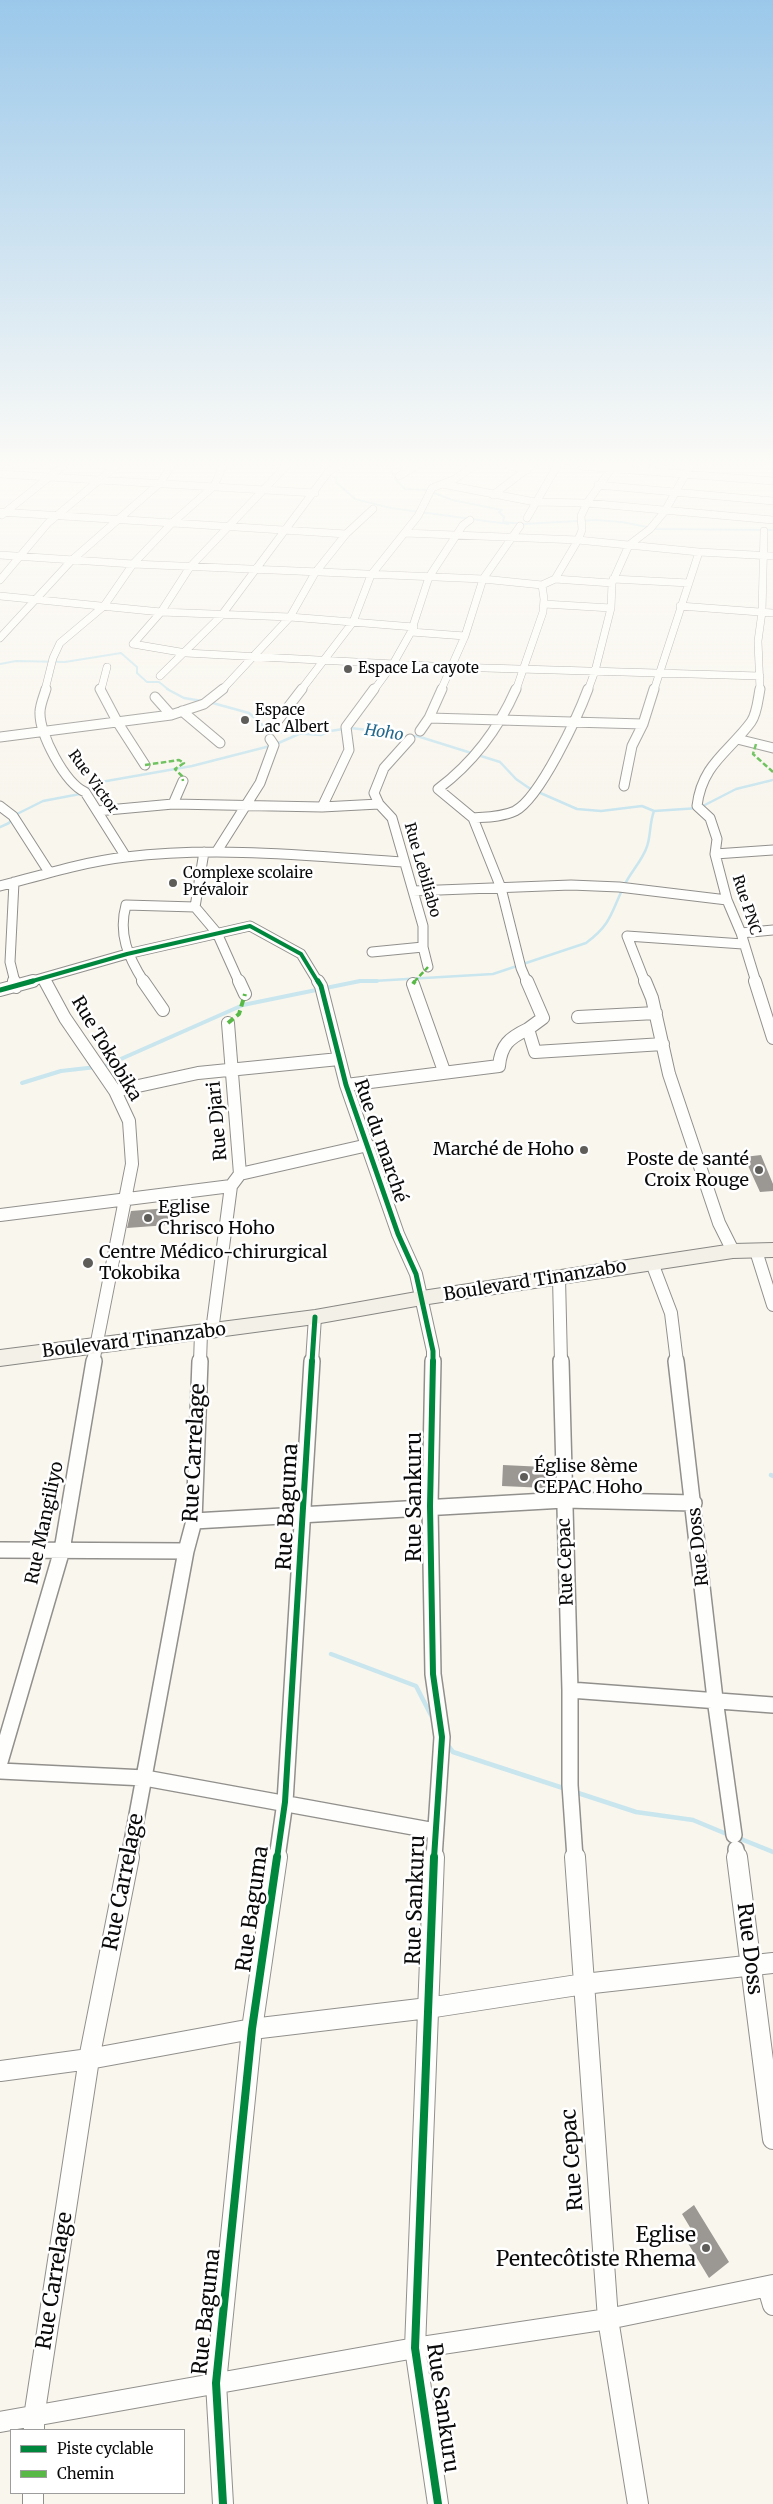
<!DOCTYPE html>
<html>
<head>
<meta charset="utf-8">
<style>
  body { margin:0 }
  #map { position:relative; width:773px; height:2504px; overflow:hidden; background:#f9f6ee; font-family:Merriweather,serif }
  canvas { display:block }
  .legend { position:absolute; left:10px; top:2429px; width:175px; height:65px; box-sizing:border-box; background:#fff; border:1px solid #9d9d9d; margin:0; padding:6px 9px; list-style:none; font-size:15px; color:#0a0a0a }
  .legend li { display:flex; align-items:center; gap:10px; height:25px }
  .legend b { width:25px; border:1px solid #9d9d9d }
</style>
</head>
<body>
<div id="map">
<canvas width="773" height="2504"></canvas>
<ul class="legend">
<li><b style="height:6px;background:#00873e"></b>Piste cyclable</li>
<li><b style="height:6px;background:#58b947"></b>Chemin</li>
</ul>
</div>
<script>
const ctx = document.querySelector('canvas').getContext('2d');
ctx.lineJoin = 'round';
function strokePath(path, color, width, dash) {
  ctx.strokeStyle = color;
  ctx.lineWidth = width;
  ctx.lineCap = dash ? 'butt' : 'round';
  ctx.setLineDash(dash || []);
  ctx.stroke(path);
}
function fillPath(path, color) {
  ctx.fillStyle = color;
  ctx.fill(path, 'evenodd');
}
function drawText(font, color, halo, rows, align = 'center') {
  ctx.font = font + ' Merriweather,serif';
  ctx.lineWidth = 5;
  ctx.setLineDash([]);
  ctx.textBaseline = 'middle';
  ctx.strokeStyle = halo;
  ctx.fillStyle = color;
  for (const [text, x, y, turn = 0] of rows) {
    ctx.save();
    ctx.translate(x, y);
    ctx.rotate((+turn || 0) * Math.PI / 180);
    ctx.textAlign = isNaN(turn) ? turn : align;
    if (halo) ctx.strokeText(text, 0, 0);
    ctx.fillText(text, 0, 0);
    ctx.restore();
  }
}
strokePath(new Path2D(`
  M 383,466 L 391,469 L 395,479 L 405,489 L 427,490 L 452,500 L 502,510 L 499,512 L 504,517 L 503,522 L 524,524 L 595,520 L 622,522 L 657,529 L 773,530
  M 331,476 L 337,478 L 336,482 L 355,499 L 391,508 L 508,524
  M 0,664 L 16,661 L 65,662 L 121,653 L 137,667 L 137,673 L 147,682 L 159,682 L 169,690`), '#c9e5ee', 2);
strokePath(new Path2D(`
  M 167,689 L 184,698 L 202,701
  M 209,702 L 249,713 L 268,730 L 277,732 L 321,735 L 330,731 L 350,728 L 378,731 L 398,738 L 417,736 L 500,762 L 516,779 L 529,788 L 577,809 L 601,811 L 642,806 L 654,811 L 699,808 L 736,789 L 773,780
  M 0,827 L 9,823 L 13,816 L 43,801 L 80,794 L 101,782 L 192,766 L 274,745 L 299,734
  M 356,982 L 493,974 L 586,943 C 612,924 611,912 624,886 C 630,873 641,862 646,849 C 651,839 649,824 654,811`), '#c9e5ee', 2.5);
strokePath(new Path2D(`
  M 22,1083 L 61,1071 L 105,1066 L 243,1005 L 360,981 L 377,981`), '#c9e5ee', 4);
strokePath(new Path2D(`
  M 771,1475 L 773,1476
  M 331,1654 L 416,1686 L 433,1719
  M 446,1743 L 453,1752 L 566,1789
  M 575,1792 L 636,1812 L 693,1820 L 729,1835
  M 736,1837 L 773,1852`), '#c9e5ee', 4.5);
fillPath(new Path2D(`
  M 761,1155 L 773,1184 L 773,1191 L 760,1192 L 744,1157 Z
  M 168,1208 L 168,1225 L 127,1228 L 131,1211 Z
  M 503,1465 L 545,1467 L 546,1488 L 502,1486 Z
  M 694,2205 L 729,2262 L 709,2278 L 683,2235 L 691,2229 L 682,2214 Z`), '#9b9894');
const streetFar4 = new Path2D(`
  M 509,466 L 527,470
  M 581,466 L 773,481
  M 0,474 L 315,493
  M 399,476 L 416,466
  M 442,484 L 535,502 L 587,503 L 773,520
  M 598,485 L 773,501
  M 493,495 L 531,466
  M 0,512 L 346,534
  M 2,515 L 63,466
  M 527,518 L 557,466
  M 405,533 L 578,540 L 699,552 L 773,556
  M 0,555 L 133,564 L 483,579 L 542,585
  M 555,579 L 612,583
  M 613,579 L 689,583
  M 0,580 L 48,523 L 116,466
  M 0,596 L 161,612 L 290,617 L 414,627
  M 544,604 L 611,608
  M 680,606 L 773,613
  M 411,632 L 465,636
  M 0,638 L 72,560 L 161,482 L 171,466
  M 133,644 L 186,653 L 451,667 L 760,676
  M 133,644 L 161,612 L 190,567 L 286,466
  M 160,676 L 221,616 L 329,471 L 339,466
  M 45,690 L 53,658 L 60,643 L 104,606 L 133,564 L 172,523 L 214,486 L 223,466
  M 101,690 L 107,667
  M 222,690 L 290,617 L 315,573 L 346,534 L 373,509
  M 301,690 L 353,622 L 371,575 L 418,516 L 432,488 L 455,479 L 474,466
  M 374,690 L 393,664 L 411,632 L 429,577 L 463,525 L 470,520
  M 441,690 L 465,636 L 483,579 L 520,526
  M 516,690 L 543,612 L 544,599 L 542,585 L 555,579 L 578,540 L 582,530 L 581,516 L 587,503 L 613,466
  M 588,690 L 595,671 L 611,608 L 612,583 L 629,545 L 650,529 L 665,511 L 690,466
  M 654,690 L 699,552
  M 760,690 L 758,641 L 762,612 L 764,531`);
const streetFar3 = new Path2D(`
  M 46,689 C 44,696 40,705 40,712 C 39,734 65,783 85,792 L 126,857
  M 100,689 L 118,723 L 145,765
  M 516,689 C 498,730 474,762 438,789 L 473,818 L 501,888 L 521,968 L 527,982
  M 155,697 L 171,715
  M 182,711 L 220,743
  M 429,718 L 643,724
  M 272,728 L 302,689
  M 420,731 L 429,718 L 442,689
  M 0,737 L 171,715 L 204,704 L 223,689
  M 410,739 L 384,768 L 374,793 L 379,804 L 392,818 L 423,926 L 423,947 L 428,967
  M 737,739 L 773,748
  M 624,786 L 632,746 L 643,724 L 654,689
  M 173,804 L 183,781
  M 0,806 L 13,816 L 49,872
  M 322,807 L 349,750 L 346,727 L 374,689
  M 97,811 L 173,804 L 322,807 L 379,804
  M 473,818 C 487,817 502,817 515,811 C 540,798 578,716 588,689
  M 217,851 L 260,783 L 274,745 L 270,739
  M 204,852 L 195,907 L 217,933 L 239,982
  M 715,854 L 773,850
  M 14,882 L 10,962 L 15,982
  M 0,886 C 42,875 83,862 126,857 C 218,846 311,856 403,862
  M 413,891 L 571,885 L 619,887 L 727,900
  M 741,933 L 773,930
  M 372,952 L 423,947
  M 44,978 L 46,982
  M 29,982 L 127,954 L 250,926 L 301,954 L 318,982
  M 144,982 C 128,957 118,934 126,905 L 195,907
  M 645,982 L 627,936 L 743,944
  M 756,982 L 741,933 L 727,900 L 715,854 L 717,839 L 710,818 L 697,806 C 702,764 729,752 751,722 C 757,714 758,699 760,689`);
const streetFar2 = new Path2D(`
  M 14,981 L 16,987
  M 45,981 L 65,1018 L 115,1091 L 129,1121 L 132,1164 L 93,1362
  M 143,981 L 163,1010
  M 239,981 L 245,994
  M 318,981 L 321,986 L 346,1085 L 398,1234 L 416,1274 L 433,1351 L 433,1362
  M 527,981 L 543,1018 L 528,1029 L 535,1052 L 663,1044
  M 645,981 L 652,998 L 669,1074 L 719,1223 L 733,1251
  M 755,981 L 773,1038
  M 413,984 L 444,1071
  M 0,990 L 33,981
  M 578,1017 L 656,1013
  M 346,1085 L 499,1066 C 501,1045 509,1038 528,1029
  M 115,1091 L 198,1073 L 339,1059
  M 240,1174 L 368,1145
  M 0,1215 L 231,1186
  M 756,1251 L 773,1305
  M 652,1263 L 671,1313 L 677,1362
  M 559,1278 L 561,1362
  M 212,1331 L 231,1186 L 240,1174 L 228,1023
  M 200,1362 L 201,1333
  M 312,1362 L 315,1317`);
const streetFar1 = new Path2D(`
  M 433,1361 L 430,1506 L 433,1674 L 442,1737 L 434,1858
  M 561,1361 L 570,1690 L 570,1785 L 575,1858
  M 676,1361 L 715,1699 L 734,1835
  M 194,1521 L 564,1500 L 694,1503
  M 0,1550 L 186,1551
  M 570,1690 L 773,1705
  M 0,1762 L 62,1550 L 94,1361
  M 0,1771 L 145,1778 L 435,1831
  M 736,1849 L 737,1858
  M 129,1858 L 186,1551 L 194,1521 L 200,1361
  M 277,1858 L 285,1802 L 312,1361`);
const street = new Path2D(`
  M 434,1857 L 415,2348 L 438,2504
  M 575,1857 L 608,2319 L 638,2504
  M 737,1857 L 773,2139
  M 0,2071 L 89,2059 L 252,2029 L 428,2008 L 584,1984 L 773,1963
  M 768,2288 L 773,2305
  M 0,2422 L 415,2348 L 608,2319 L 773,2285
  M 34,2430 L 34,2417 L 89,2059 L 129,1857
  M 33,2493 L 33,2504
  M 223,2504 L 216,2383 L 252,2029 L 277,1857`);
const secondary = new Path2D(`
  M 773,1243 L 773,1257 L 733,1258 L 422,1305 L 315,1324 L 0,1366 L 0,1350 L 315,1310 L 422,1291 L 733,1244 Z`);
strokePath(streetFar4, '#92908d', 8);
strokePath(streetFar3, '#92908d', 11);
strokePath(streetFar2, '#92908d', 14);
strokePath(streetFar1, '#92908d', 18);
strokePath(street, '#92908d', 22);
strokePath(secondary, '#888783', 2);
strokePath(streetFar4, '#fefefc', 7);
strokePath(streetFar3, '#fefefc', 9);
strokePath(streetFar2, '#fefefc', 12);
strokePath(streetFar1, '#fefefc', 15);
strokePath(street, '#fefefc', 20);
fillPath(secondary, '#f3f0e8');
strokePath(new Path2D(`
  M 756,744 L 753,754 L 773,772
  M 145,765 L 179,760 L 184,763 L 175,769 L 182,776 L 183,781
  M 414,982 L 428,967`), '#58b947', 2.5, [5.5, 2.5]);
strokePath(new Path2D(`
  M 413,984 L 415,981
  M 228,1023 L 239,1014 L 245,994`), '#58b947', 4, [7, 4]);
strokePath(new Path2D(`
  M 29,982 L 127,954 L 250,926 L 301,954 L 318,982`), '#00873e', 4);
strokePath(new Path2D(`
  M 318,981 L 321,986 L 346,1085 L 398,1234 L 416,1274 L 433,1351 L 433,1362
  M 0,990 L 33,981
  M 312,1362 L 315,1317`), '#00873e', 5);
strokePath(new Path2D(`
  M 433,1361 L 430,1506 L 433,1674 L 442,1737 L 434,1858
  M 277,1858 L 285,1802 L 312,1361`), '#00873e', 6);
strokePath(new Path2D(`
  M 434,1857 L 415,2348 L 438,2504
  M 223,2504 L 216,2383 L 252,2029 L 277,1857`), '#00873e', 8);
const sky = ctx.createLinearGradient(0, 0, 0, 816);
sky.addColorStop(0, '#9bc8ea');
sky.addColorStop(0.57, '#fcfbf7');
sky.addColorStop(1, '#fcfbf700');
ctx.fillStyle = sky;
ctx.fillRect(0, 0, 773, 816);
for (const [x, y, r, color] of [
  [348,669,5,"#5e5d5a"],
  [245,720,5,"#5e5d5a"],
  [173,883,5,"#5e5d5a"],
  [584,1150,5,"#5e5d5a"],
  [759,1170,5,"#5e5d5a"],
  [148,1218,5,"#5e5d5a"],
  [88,1263,6,"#5e5d5a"],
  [524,1477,5,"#5e5d5a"],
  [706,2248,5,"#5e5d5a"]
]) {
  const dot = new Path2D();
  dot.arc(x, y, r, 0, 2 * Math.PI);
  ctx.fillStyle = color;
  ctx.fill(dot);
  strokePath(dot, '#fff', 2);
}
drawText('15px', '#0a0a0a', '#fff', [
  ["Espace La cayote",358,669],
  ["Espace",255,711],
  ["Lac Albert",255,728],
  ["Complexe scolaire",183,874],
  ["Prévaloir",183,891]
], 'left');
drawText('15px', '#0a0a0a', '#fff', [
  ["Rue Victor",93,782,54],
  ["Rue Lebiliabo",422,870,74],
  ["Rue PNC",746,905,72]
]);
drawText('italic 16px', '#23688d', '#fff', [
  ["Hoho",384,733,8]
]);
drawText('18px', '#0a0a0a', '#fff', [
  ["Rue Tokobika",106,1049,59],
  ["Rue Djari",218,1121,-95],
  ["Rue du marché",380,1141,71],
  ["Boulevard Tinanzabo",535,1281,-9],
  ["Boulevard Tinanzabo",134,1341,-7],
  ["Rue Mangiliyo",45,1523,-78],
  ["Rue Doss",699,1547,-96],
  ["Rue Cepac",566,1562,-92]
]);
drawText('18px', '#0a0a0a', '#fff', [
  ["Marché de Hoho",574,1150,"right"],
  ["Poste de santé",749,1160,"right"],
  ["Croix Rouge",749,1181,"right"],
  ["Eglise",158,1208],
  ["Chrisco Hoho",158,1229],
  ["Centre Médico-chirurgical",99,1253],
  ["Tokobika",99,1274],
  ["Église 8ème",534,1467],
  ["CEPAC Hoho",534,1488]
], 'left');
drawText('21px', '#0a0a0a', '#fff', [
  ["Rue Carrelage",195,1453,-87],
  ["Rue Sankuru",415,1497,-90],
  ["Rue Baguma",288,1507,-87],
  ["Rue Carrelage",124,1882,-79],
  ["Rue Sankuru",416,1900,-88],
  ["Rue Baguma",253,1909,-82],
  ["Rue Doss",749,1949,83],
  ["Rue Cepac",573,2160,-94],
  ["Rue Carrelage",55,2281,-81],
  ["Rue Baguma",207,2312,-84],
  ["Rue Sankuru",442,2408,82]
]);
drawText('21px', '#0a0a0a', '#fff', [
  ["Eglise",696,2236],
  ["Pentecôtiste Rhema",696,2260]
], 'right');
</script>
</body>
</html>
